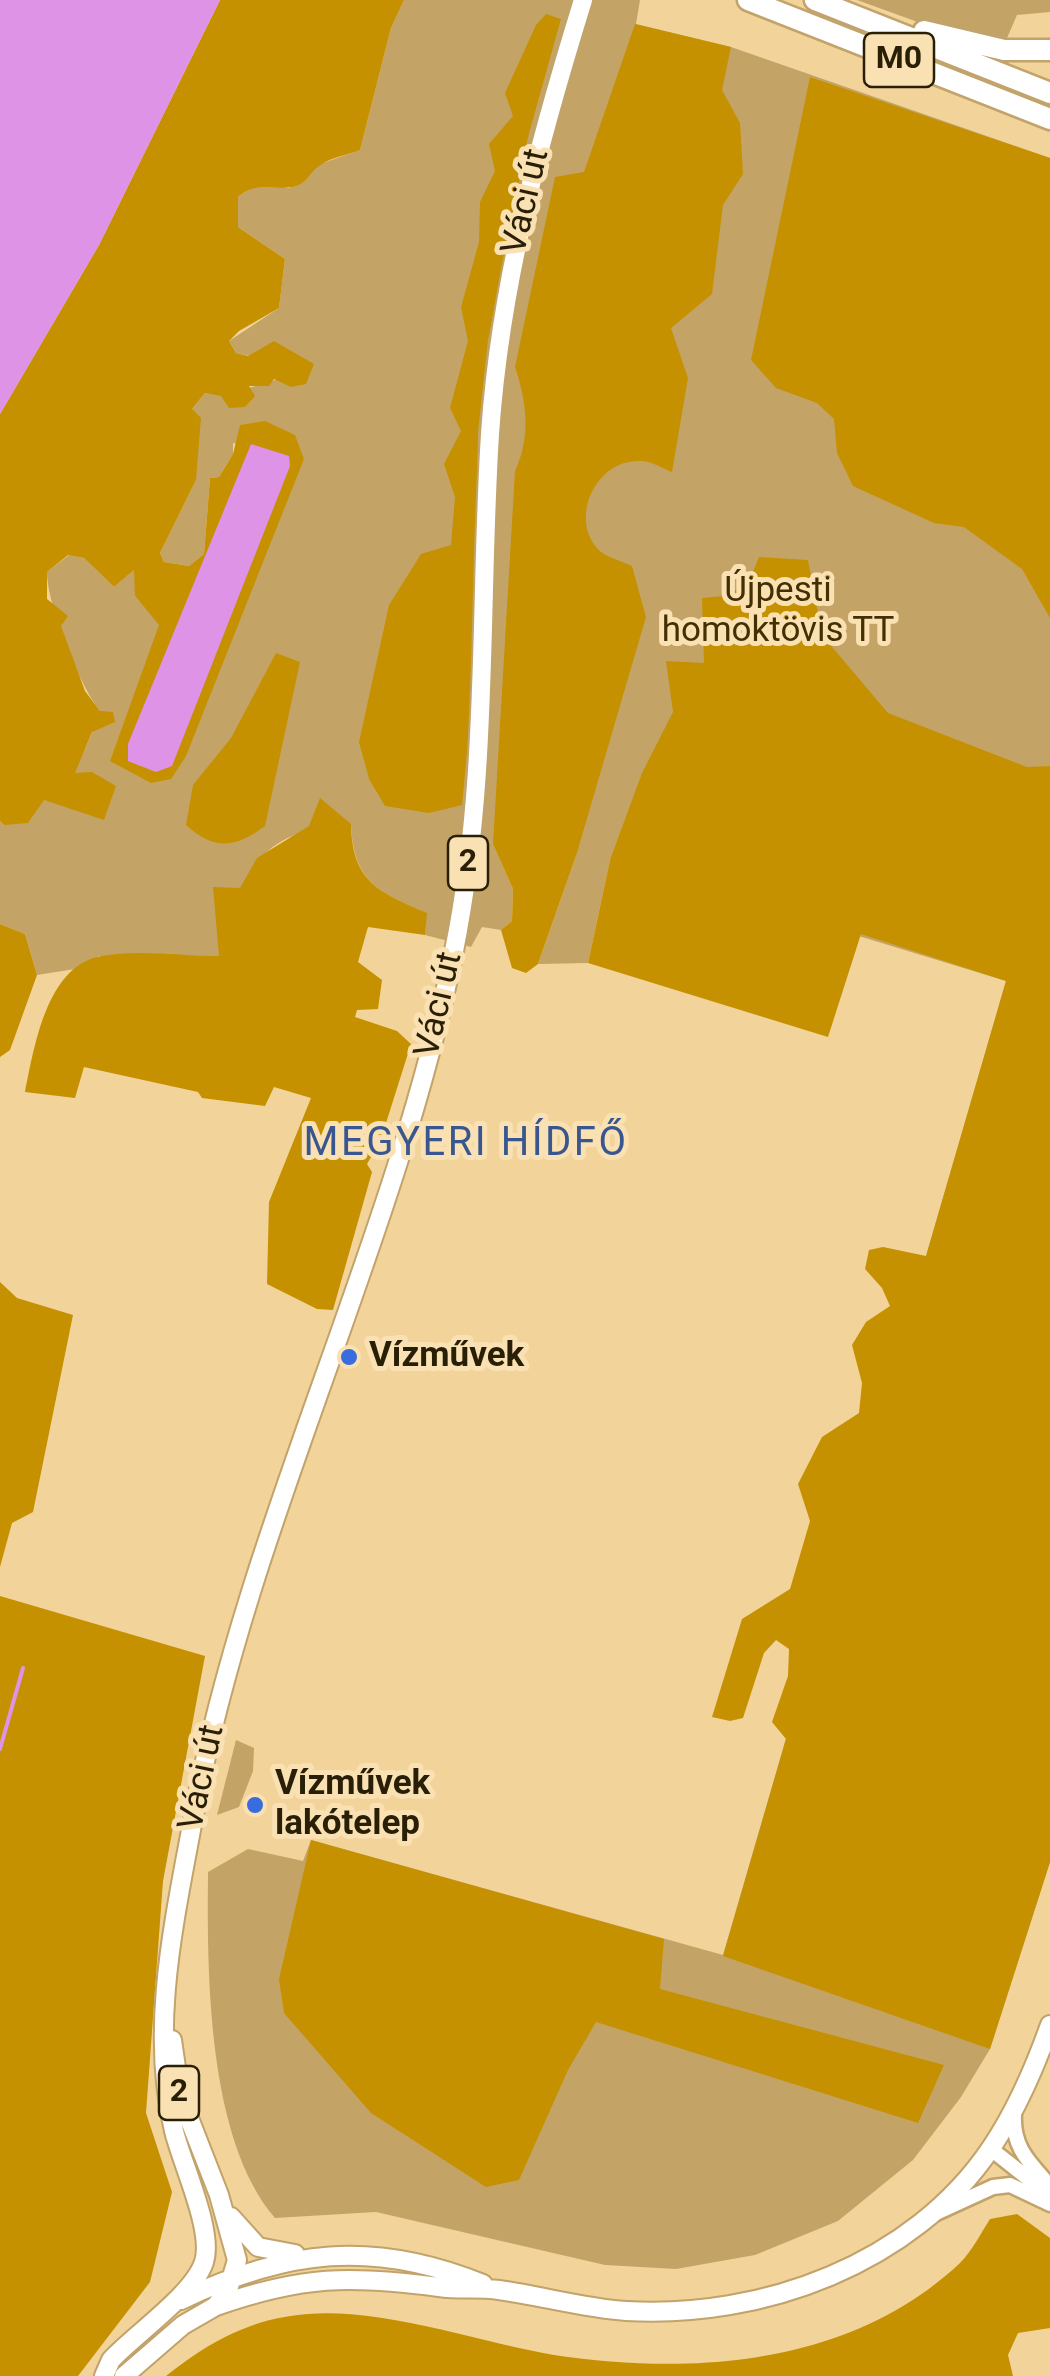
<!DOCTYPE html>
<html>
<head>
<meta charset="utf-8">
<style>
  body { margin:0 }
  canvas { display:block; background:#f2d399 }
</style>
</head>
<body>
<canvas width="1050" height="2376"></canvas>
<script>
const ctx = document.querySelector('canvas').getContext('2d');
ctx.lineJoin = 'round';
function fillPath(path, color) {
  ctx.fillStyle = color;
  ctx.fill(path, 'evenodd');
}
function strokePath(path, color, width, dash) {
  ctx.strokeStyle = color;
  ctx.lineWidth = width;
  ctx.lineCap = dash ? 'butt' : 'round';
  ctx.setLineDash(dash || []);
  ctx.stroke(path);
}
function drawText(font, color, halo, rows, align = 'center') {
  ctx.font = font + ' Roboto,sans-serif';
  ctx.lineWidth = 10;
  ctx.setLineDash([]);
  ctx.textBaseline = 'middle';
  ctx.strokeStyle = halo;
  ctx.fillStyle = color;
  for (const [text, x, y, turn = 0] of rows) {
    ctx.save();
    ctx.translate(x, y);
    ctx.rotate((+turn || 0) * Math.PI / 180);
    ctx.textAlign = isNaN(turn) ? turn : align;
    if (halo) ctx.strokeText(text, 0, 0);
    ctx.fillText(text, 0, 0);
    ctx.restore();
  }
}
fillPath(new Path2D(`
  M 404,0 L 640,0 L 636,24 L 731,47 L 1050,158 L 1050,1862 L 990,2049 L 961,2097 L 913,2160 L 838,2221 L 755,2255 L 676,2269 L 605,2265 L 376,2212 L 275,2218 C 207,2139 207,1973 208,1872 L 248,1849 L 303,1861 L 311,1840 L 723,1955 L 1006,981 L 610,860 L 588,963 L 538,964 L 576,856 L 494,846 L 513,889 L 512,921 L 501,930 L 482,927 L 471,947 L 425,935 L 426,913 C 378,892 353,881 351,824 C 254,830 244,874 219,956 L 99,956 L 75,969 L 37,975 L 25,934 L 0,924 L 0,821 L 4,825 C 64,787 76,779 100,711 C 79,684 47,605 47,572 L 69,555 L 84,558 L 114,587 L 135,569 L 135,596 L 160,625 L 111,761 L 304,459 L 233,443 L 233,454 L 219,477 L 210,478 L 204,554 L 189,566 L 164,562 L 160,553 L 196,480 L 192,409 L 205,393 C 229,398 290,376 314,365 C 288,351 263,361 236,353 L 229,341 L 279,308 L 285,259 L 238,227 L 238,197 C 255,183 269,183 289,188 L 320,164 L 360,150 L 391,28 Z
  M 857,0 L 1050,0 L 1050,12 L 1017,15 L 1004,45 L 959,37 Z
  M 236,1740 L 254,1748 L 253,1771 L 239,1807 L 217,1815 Z`), '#c4a466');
fillPath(new Path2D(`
  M 220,0 L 404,0 L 391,28 L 360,150 C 348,155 333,157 322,164 C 309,171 308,185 291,187 C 269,190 258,181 238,197 L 238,227 L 285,259 L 279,308 L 239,331 L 229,341 L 236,353 L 248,356 L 274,341 L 314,364 L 306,384 L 291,387 L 274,379 L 269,386 L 249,386 L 255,396 L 245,407 L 229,408 L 221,396 L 205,393 L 192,409 L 201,418 L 196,480 L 160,553 L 164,562 L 189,566 L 204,554 L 210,478 L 219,477 L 233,454 L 240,425 L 265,421 L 295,435 L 304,459 L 186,756 L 171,779 L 151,783 L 110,761 L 159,625 L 135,596 L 134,570 L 114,587 L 84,558 L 68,555 L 47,572 L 47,599 L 68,616 L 61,626 L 85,691 L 100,711 L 113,712 L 115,722 L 92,732 L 75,773 L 92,772 L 116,786 L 104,820 L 44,800 L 28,823 L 4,825 L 0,821 L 0,414 L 99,245 Z
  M 546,14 L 561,19 L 528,137 L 488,340 L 478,432 L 474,677 L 462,805 L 429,813 L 385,806 L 369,779 L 359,742 L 389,605 L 421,554 L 451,545 L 455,497 L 444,464 L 461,431 L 450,408 L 468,341 L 461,307 L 479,242 L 480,202 L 495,171 L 489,144 L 513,116 L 505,93 L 536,25 Z
  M 635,24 L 731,47 L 722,90 L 740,123 L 743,174 L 723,205 L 712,294 L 671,328 L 688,378 L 672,472 C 662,468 651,461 641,461 C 598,458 569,515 597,548 C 604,557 622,561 632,566 L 646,617 L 576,856 L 538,964 L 526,973 L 512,968 L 501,930 L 512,921 L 513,889 L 493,844 L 515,471 C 531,437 527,403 515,367 L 555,177 L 584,172 Z
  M 810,77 L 1050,158 L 1050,618 L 1022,569 L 964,527 L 934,523 L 853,486 L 837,453 L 834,419 L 817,403 L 776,388 L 751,360 Z
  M 759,557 L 808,560 L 822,635 L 888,713 L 1027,767 L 1050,766 L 1050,1862 L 990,2049 L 723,1956 L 786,1739 L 772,1722 L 788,1676 L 789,1649 L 776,1640 L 764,1653 L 743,1718 L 730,1721 L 712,1717 L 742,1619 L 790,1589 L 810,1521 L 798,1484 L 822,1437 L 859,1413 L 862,1383 L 852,1345 L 866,1322 L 890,1306 L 882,1288 L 865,1269 L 869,1250 L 883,1247 L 926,1256 L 1006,981 L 861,934 L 828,1037 L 588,963 L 610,860 L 642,773 L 673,712 L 666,661 L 704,663 L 702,598 L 724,596 L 748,584 Z
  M 276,653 L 300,662 L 265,826 C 235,848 215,851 186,825 L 193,785 L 231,738 Z
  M 320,798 L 351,824 C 352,881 378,892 427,913 L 425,935 L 368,927 L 358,962 L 382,980 L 378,1009 L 357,1010 L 355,1017 L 397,1031 L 411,1044 L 380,1142 L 367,1164 L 372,1172 L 333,1310 L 317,1309 L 267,1284 L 269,1202 L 311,1098 L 274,1087 L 265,1106 L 202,1098 L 198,1092 L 84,1067 L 75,1098 L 25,1092 C 34,1049 46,966 101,956 C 138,949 181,956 219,956 L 213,887 L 240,888 L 257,858 L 309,826 Z
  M 0,924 L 25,934 L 37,975 L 10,1050 L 0,1057 Z
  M 0,1282 L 17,1298 L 73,1315 L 33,1512 L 12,1523 L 0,1567 Z
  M 0,1596 L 205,1656 L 163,1881 L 146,2113 L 172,2192 L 150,2282 L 78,2376 L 0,2376 Z
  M 311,1840 L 664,1939 L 660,1989 L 944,2065 L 918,2123 L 596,2022 L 568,2070 L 519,2180 L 486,2187 L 371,2113 L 284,2013 L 279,1979 Z
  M 1017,2214 L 1050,2238 L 1050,2328 L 1018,2333 L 1008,2355 L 1013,2376 L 166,2376 C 209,2342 251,2318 308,2314 C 383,2308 479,2342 554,2355 C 695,2376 851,2365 960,2263 C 972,2251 981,2233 990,2219 Z`), '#c59100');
fillPath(new Path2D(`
  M 0,0 L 220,0 L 99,245 L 0,414 Z
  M 251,444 L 289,456 L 290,466 L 172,766 L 156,772 L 128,761 L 128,744 Z`), '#de93e7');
strokePath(new Path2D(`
  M 0,1749 L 23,1668`), '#de93e7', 4);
const minor = new Path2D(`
  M 1014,2114 C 1012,2148 1030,2163 1050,2186
  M 991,2149 L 1049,2195
  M 934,2214 L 993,2187 L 1010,2185 L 1050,2204`);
const major = new Path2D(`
  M 231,2217 L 258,2247 L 295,2254
  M 181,2300 C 286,2250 372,2239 483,2284
  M 216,2306 C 302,2276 350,2275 439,2287 C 459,2290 479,2287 499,2290 C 542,2296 583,2308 626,2311 C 762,2319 913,2264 991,2148 C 1016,2111 1035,2067 1050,2025
  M 104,2376 L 111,2360 C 135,2334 194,2294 204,2262 C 214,2231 182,2164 174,2131 C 149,2026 175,1918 194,1814 C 250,1518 394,1246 454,951 C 489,779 479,607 490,434 C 500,285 539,142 583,0
  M 124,2376 L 183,2325 L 216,2306 L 228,2290 L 237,2260 L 219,2195 L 180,2095 L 172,2040`);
const highway = new Path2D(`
  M 748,0 L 1050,119
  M 815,0 L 1050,93
  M 924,31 L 1004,50 L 1050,50`);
strokePath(minor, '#c1a36b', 19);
strokePath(major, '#c1a36b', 22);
strokePath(highway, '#c1a36b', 25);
strokePath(minor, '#fff', 14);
strokePath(major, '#fff', 18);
strokePath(highway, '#fff', 20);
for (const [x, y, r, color] of [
  [349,1357,10,"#396cdc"],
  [255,1805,10,"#396cdc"]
]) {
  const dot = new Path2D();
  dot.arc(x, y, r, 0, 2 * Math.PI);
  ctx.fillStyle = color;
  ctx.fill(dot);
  strokePath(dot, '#fae1b3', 4);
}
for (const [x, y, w] of [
  [899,60,70],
  [468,863,40],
  [179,2093,40]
]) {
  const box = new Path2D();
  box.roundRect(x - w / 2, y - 27, w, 54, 8);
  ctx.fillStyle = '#fae1b3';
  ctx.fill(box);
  strokePath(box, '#291e06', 2.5);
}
drawText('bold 32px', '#291e06', null, [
  ["M0",899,60],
  ["2",468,863],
  ["2",179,2093]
]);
drawText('35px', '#291e06', '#fae1b3', [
  ["Váci út",527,202,-77],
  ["Váci út",440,1005,-77],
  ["Váci út",203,1778,-78]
]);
drawText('35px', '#442f00', '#fae1b3', [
  ["Újpesti",778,592],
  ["homoktövis TT",778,632]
]);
drawText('bold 35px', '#291e06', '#fae1b3', [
  ["Vízművek",369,1357],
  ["Vízművek",275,1785],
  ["lakótelep",275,1825]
], 'left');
ctx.letterSpacing = '2.5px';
drawText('40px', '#3a568f', '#fae1b3', [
  ["MEGYERI HÍDFŐ",466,1145]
]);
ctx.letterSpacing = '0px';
</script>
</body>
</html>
